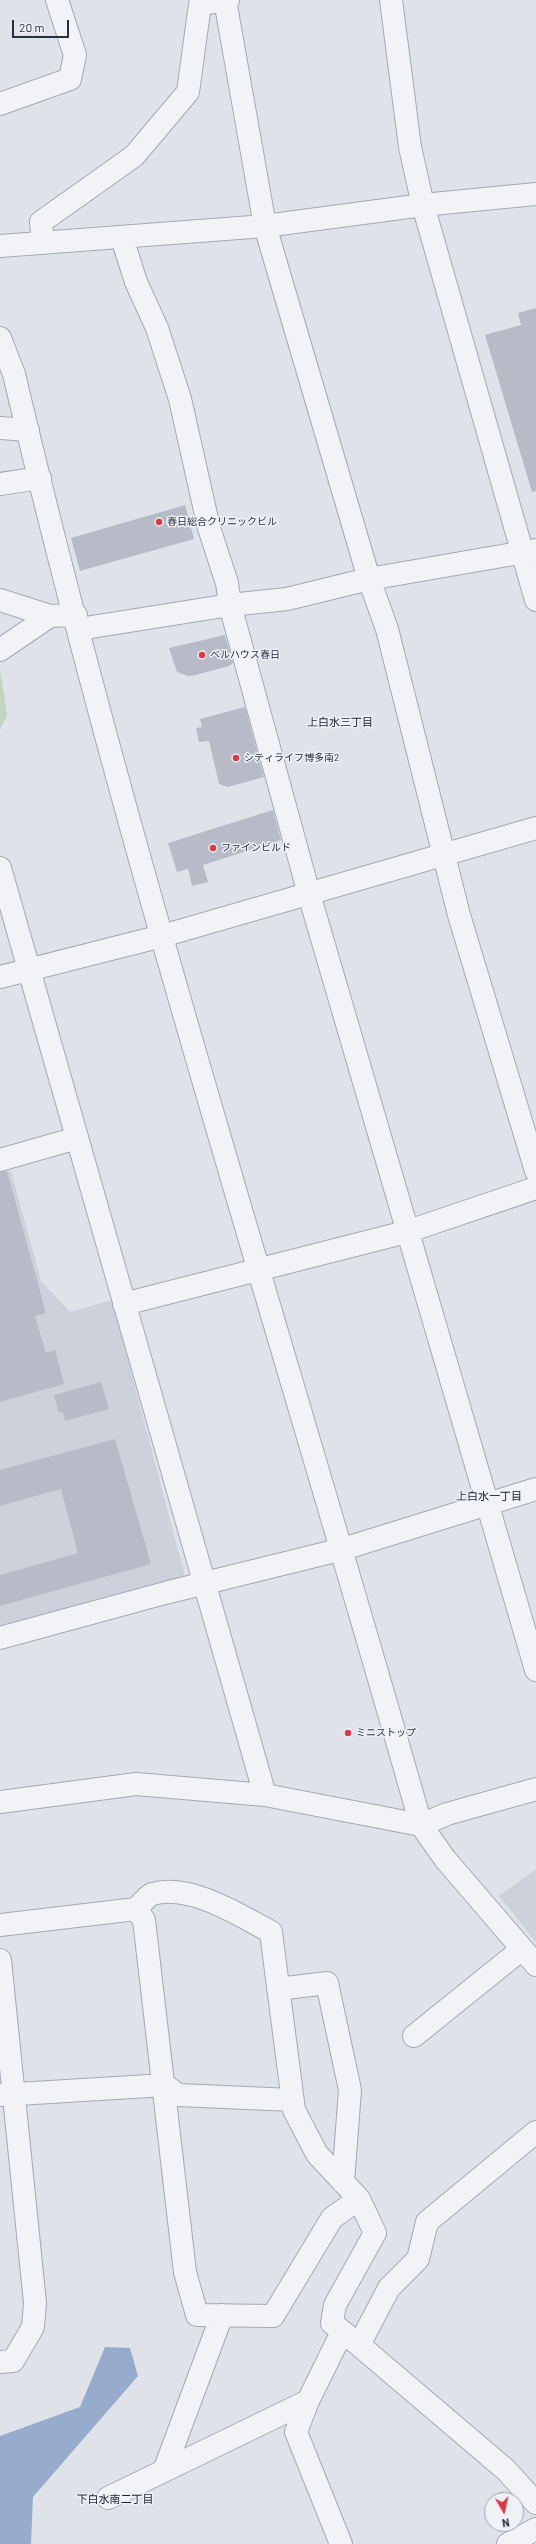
<!DOCTYPE html>
<html>
<head>
<meta charset="utf-8">
<style>
  body { margin:0 }
  #map { position:relative; width:536px; height:2544px; overflow:hidden; background:#dfe2e9; font-family:Barlow,sans-serif }
  canvas { display:block }
  .north { position:absolute; left:484px; top:2492px; width:40px; height:40px; box-sizing:border-box; background:#eff1f7; border:1px solid #9fa3af; border-radius:50%; rotate:171deg; font-size:11px; font-weight:700; line-height:16px; text-align:center; color:#272e42 }
  .north::after { content:''; display:block; margin:auto; width:14px; height:18px; background:#d73b45; clip-path:polygon(50% 0,100% 100%,50% 72%,0 100%) }
  .scale { position:absolute; left:12px; top:20px; width:57px; height:18px; box-sizing:border-box; border:2px solid #272e42; border-top:0; padding-left:5px; font-size:12px; line-height:14px; white-space:nowrap; color:#272e42; -webkit-text-stroke:3px #eff1f7; paint-order:stroke }
</style>
</head>
<body>
<div id="map">
<canvas width="536" height="2544"></canvas>
<div class="north">N</div>
<div class="scale">20 m</div>
</div>
<script>
const ctx = document.querySelector('canvas').getContext('2d');
ctx.lineJoin = 'round';
function fillPath(path, color) {
  ctx.fillStyle = color;
  ctx.fill(path, 'evenodd');
}
function strokePath(path, color, width, dash) {
  ctx.strokeStyle = color;
  ctx.lineWidth = width;
  ctx.lineCap = dash ? 'butt' : 'round';
  ctx.setLineDash(dash || []);
  ctx.stroke(path);
}
function drawText(font, color, halo, rows, align = 'center') {
  ctx.font = font + ' Barlow,"Noto Sans JP",sans-serif';
  ctx.lineWidth = 3;
  ctx.setLineDash([]);
  ctx.textBaseline = 'middle';
  ctx.strokeStyle = halo;
  ctx.fillStyle = color;
  for (const [text, x, y, turn = 0] of rows) {
    ctx.save();
    ctx.translate(x, y);
    ctx.rotate((+turn || 0) * Math.PI / 180);
    ctx.textAlign = isNaN(turn) ? turn : align;
    if (halo) ctx.strokeText(text, 0, 0);
    ctx.fillText(text, 0, 0);
    ctx.restore();
  }
}
fillPath(new Path2D(`
  M 11,1171 L 41,1281 L 70,1312 L 112,1300 L 185,1576 L 0,1628 L 0,1174 Z
  M 536,1869 L 536,1942 L 499,1896 Z`), '#cdd1db');
fillPath(new Path2D(`
  M 0,669 L 7,715 L 0,730 Z`), '#c3d4bf');
fillPath(new Path2D(`
  M 105,2347 L 130,2348 L 138,2376 L 33,2497 L 31,2544 L 0,2544 L 0,2436 L 80,2407 Z`), '#97accc');
fillPath(new Path2D(`
  M 536,308 L 536,491 L 532,492 L 485,335 L 521,325 L 518,313 Z
  M 185,505 L 194,539 L 80,571 L 71,538 Z
  M 225,635 L 233,663 L 229,666 L 196,675 L 188,676 L 177,672 L 169,648 Z
  M 245,707 L 264,777 L 228,787 L 219,784 L 209,741 L 199,742 L 196,728 L 202,727 L 200,719 Z
  M 273,810 L 281,840 L 203,865 L 208,882 L 192,886 L 188,869 L 177,872 L 168,843 Z
  M 7,1171 L 46,1313 L 35,1316 L 46,1353 L 55,1350 L 64,1384 L 0,1402 L 0,1172 Z
  M 101,1382 L 109,1409 L 65,1421 L 63,1412 L 59,1413 L 54,1395 Z
  M 115,1439 L 151,1564 L 0,1606 L 0,1575 L 78,1553 L 61,1489 L 0,1506 L 0,1470 Z`), '#b6bbc7');
const minor = new Path2D(`
  M 225,0 L 265,226 L 369,579 L 536,550
  M 391,0 L 410,147 L 423,205 L 536,600
  M 0,104 L 70,79 L 75,55 L 57,0
  M 122,238 L 136,282 L 157,328 L 180,399 L 209,528 L 227,583 L 230,605 L 309,894 L 536,1670
  M 43,243 L 41,222 L 134,156 L 188,92 L 200,4 L 228,0
  M 0,246 L 265,226 L 423,205 L 536,194
  M 0,338 L 14,374 C 129,863 284,1342 421,1825 L 447,1814 L 536,1789
  M 0,428 L 28,430
  M 0,484 L 40,478
  M 0,600 L 50,616 L 76,615
  M 79,629 L 230,605 L 287,599 L 369,579 L 387,629 L 459,915 L 536,1171
  M 0,650 L 50,616
  M 0,868 L 265,1795
  M 0,977 L 162,936 L 536,828
  M 0,1160 L 77,1138
  M 124,1304 L 406,1232 L 536,1188
  M 0,1638 L 165,1593 L 343,1549 L 536,1489
  M 0,1802 L 136,1784 L 265,1795 L 421,1825 L 445,1859 L 536,1965
  M 136,1909 L 144,1920 L 185,2272 L 197,2315 L 273,2316 L 332,2218 L 359,2199
  M 0,1925 L 136,1909 C 141,1905 147,1896 152,1894 C 190,1883 239,1915 271,1932 L 294,2110 L 317,2154 L 359,2199 L 375,2233 L 335,2305 L 332,2323 L 359,2345 L 389,2288 L 418,2259 L 427,2222 L 536,2132
  M 0,1960 L 35,2303 L 33,2327 L 13,2361 L 0,2362
  M 278,1989 L 327,1983 L 350,2090 L 343,2182
  M 414,2036 L 522,1949
  M 1,2095 L 165,2085 L 178,2095 L 292,2100
  M 359,2345 L 506,2470 L 536,2503
  M 308,2401 L 296,2432 L 341,2544
  M 164,2471 L 222,2315
  M 108,2498 L 308,2401 L 342,2332
  M 508,2544 L 536,2529`);
strokePath(minor, '#a4a8b4', 24);
strokePath(minor, '#f2f3f7', 22);
for (const [x, y, r, color] of [
  [159,522,4,"#d73b45"],
  [202,655,4,"#d73b45"],
  [236,758,4,"#d73b45"],
  [213,848,4,"#d73b45"],
  [348,1733,4,"#d73b45"]
]) {
  const dot = new Path2D();
  dot.arc(x, y, r, 0, 2 * Math.PI);
  ctx.fillStyle = color;
  ctx.fill(dot);
  strokePath(dot, '#eff1f7', 1.5);
}
drawText('10px', '#272e42', '#eff1f7', [
  ["春日総合クリニックビル",167,522],
  ["ベルハウス春日",210,655],
  ["シティライフ博多南2",244,758],
  ["ファインビルド",221,848],
  ["ミニストップ",356,1733]
], 'left');
drawText('11px', '#191f32', '#eff1f7', [
  ["上白水三丁目",340,722],
  ["上白水一丁目",489,1496],
  ["下白水南二丁目",115,2499]
]);
</script>
</body>
</html>
